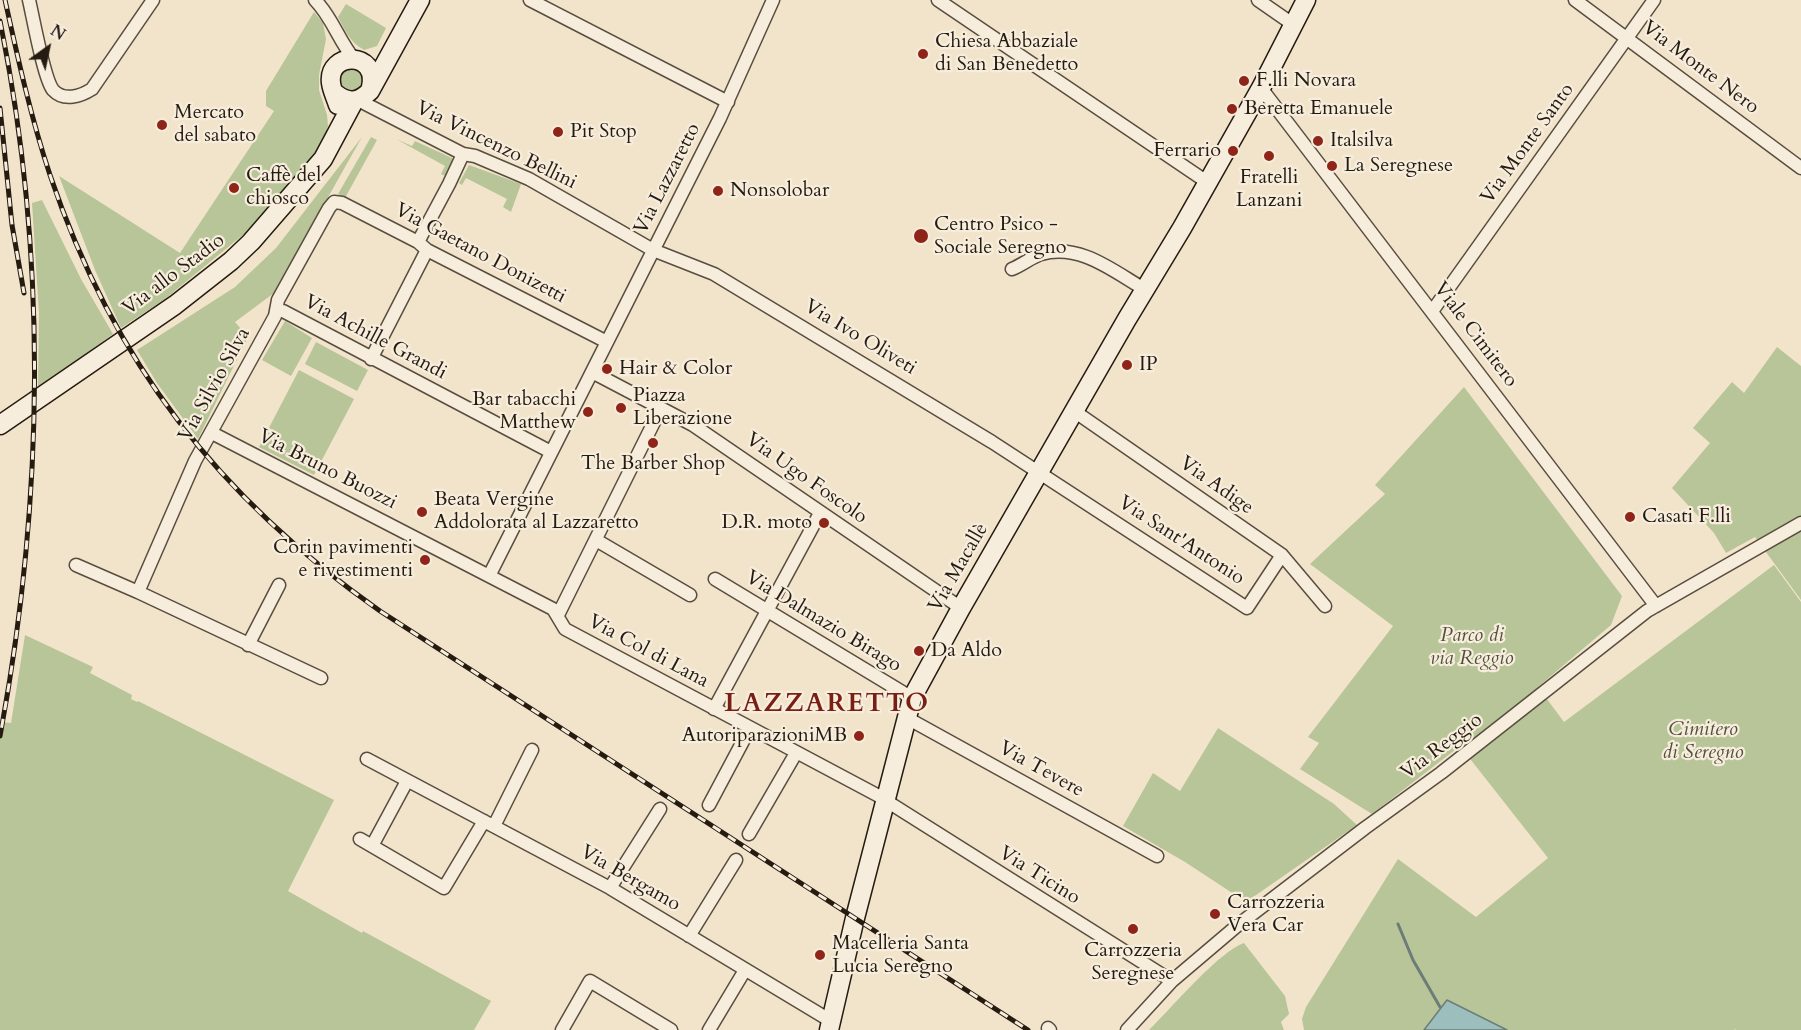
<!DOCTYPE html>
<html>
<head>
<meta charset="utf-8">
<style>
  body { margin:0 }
  #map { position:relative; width:1801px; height:1030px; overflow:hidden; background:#f2e4ca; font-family:Cardo,serif }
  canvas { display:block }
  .north { position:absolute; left:18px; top:18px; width:60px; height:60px; -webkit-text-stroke:4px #f7eddd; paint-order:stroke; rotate:33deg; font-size:16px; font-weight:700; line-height:24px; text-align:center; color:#251b11 }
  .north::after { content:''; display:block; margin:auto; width:21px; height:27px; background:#251b11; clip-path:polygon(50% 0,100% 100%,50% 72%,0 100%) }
</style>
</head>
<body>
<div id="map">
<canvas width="1801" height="1030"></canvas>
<div class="north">N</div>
</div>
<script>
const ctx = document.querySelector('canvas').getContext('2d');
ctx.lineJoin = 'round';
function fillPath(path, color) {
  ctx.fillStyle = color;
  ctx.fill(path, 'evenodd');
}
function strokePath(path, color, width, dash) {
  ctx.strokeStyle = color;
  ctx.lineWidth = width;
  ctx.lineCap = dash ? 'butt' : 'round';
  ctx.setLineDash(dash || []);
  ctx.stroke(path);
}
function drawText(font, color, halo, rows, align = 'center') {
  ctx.font = font + ' Cardo,serif';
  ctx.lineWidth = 4.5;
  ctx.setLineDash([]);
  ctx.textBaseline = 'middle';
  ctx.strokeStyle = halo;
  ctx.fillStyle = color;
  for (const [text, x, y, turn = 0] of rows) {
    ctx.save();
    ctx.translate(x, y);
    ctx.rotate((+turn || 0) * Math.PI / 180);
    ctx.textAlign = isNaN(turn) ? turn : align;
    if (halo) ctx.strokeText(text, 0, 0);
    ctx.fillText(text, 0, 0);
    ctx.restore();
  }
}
fillPath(new Path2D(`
  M 346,4 L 386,28 L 377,46 L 364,50 C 350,42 345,31 338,17 Z
  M 314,12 L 323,23 L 326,39 L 319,75 L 319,90 L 327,115 L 328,126 L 323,142 L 309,162 L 244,234 L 165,299 L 121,328 L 95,270 L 59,176 L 180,253 L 274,111 L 266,106 L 266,91 Z
  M 345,65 L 366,73 L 362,93 L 342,94 L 336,74 Z
  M 362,137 L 274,293 L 235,322 L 248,337 L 198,439 L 157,383 L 137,350 L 235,287 L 276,248 Z
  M 371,137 L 377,140 L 345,198 L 338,194 Z
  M 396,139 L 412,146 L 415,141 L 452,158 L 452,162 L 445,176 L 441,174 L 445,166 Z
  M 469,165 L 521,184 L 511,212 L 503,207 L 507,199 L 466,178 L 462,185 L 459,183 Z
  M 42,200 L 81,279 L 113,334 L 38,389 L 39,313 L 32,203 Z
  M 285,321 L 312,338 L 291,376 L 262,360 Z
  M 316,342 L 368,370 L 357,391 L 305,364 Z
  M 1777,347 L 1801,366 L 1801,600 L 1755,537 L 1726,553 L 1714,533 L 1672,488 L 1710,443 L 1693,428 L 1732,382 L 1744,393 Z
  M 299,370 L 354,399 L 314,475 L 259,447 Z
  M 1464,387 L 1622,596 L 1611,625 L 1538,687 L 1564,722 L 1774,565 L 1801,602 L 1801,1030 L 1736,1030 L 1734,1028 L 1735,1030 L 1304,1030 L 1302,1019 L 1306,1007 L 1398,859 L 1476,917 L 1548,858 L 1460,746 L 1372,814 L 1300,769 L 1319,743 L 1308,737 L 1393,626 L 1310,564 L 1385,494 L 1375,485 Z
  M 25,635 L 93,667 L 90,673 L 132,695 L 131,699 L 137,702 L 138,701 L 334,800 L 288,891 L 362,933 L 363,931 L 491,1001 L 474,1030 L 0,1030 L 0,722 L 11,723 Z
  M 1218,728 L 1334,804 L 1357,825 L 1246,902 L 1185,862 L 1123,826 L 1153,773 L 1180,791 Z
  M 1244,943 L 1285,996 L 1289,1014 L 1281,1022 L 1284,1030 L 1149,1030 C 1171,1009 1218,952 1244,943 Z`), '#b8c598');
const water = new Path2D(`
  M 1447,1000 L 1507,1030 L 1424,1030 Z`);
fillPath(water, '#9cbebc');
strokePath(water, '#6c7d78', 1.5);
strokePath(new Path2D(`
  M 1398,924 L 1413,960 L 1440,1007`), '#6c7d78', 3);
const street = new Path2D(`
  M 29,0 C 33,17 44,79 53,90 C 64,102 81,96 92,89 L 153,0
  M 315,0 C 332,17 339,41 354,59
  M 530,0 L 728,102
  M 938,0 L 1207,182
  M 1258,0 L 1294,25
  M 1575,0 L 1801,168
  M 1261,88 L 1656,606
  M 358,100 L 463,154 L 475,156 L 529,179 L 653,250 L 714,274 L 992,442 L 1247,608 L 1282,555
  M 418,242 L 449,184 L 463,154
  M 1012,269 C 1022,265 1032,257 1041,254 C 1080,243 1113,271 1144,289
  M 1433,310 L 1654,0
  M 276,311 L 283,311 L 551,452
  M 371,359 L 427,250
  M 592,372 L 693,425 L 961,608
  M 1074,411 L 1282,555 L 1325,606
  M 212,433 L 553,609 L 565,629 L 877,795 L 1172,981
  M 596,540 L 690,595
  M 76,565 L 138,592 L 321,678
  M 489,576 L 720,118 L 773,0
  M 715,579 L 912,698
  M 138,592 L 195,461 L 275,316 L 278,300 L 329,208 L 334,202 L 342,203 L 418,242 L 427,250 L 607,342
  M 558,615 L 661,408
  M 248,645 L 279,585
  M 714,709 L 820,513
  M 907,718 L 1157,856
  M 367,759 L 610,888 L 831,1021
  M 709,805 L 750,728
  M 494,826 L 532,750
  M 749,834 L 796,753
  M 360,839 L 444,888 L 484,821
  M 372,846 L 407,781
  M 610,888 L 660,809
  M 689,936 L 736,860
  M 1048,1028 L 1050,1030
  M 562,1030 L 590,981 L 671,1030
  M 709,1030 L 745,970
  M 1127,1030 L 1172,981 L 1238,925 L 1365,828 L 1441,773 L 1647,611 L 1801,523`);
const secondary = new Path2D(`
  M 336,94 C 349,104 359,102 370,91 L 420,0
  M 338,105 C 336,98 332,91 331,83 C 327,51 379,51 371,87
  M 0,425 L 175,305 L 231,261 L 251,242 L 323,159 L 354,101
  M 829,1030 L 855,918 L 912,698 L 961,608 L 1127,319 L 1182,228 L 1261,88 L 1306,0`);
strokePath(street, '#584d3f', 15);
strokePath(secondary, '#251b11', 21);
strokePath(street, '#f7eddd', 12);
strokePath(secondary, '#f7eddd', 18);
const rail = new Path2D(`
  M 5,0 C 18,59 31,118 50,175 C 113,362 219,498 380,611 L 1028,1030
  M 0,21 C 48,256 44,501 0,736
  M 0,108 L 12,225 L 24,293`);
strokePath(rail, '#251b11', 5);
strokePath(rail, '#f7eddd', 3, [9]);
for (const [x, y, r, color] of [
  [923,54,6,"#8f2418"],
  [1244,81,6,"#8f2418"],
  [1232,109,6,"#8f2418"],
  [162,125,6,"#8f2418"],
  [558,132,6,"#8f2418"],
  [1318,141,6,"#8f2418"],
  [1233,151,6,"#8f2418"],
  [1269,156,6,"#8f2418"],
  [1332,166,6,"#8f2418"],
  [234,188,6,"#8f2418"],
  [718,191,6,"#8f2418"],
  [921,236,8,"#8f2418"],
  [1127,365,6,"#8f2418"],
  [607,369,6,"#8f2418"],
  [621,408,6,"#8f2418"],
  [588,412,6,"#8f2418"],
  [653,443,6,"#8f2418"],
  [422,512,6,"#8f2418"],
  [1630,517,6,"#8f2418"],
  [824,523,6,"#8f2418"],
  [425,560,6,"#8f2418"],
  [919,651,6,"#8f2418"],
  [859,736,6,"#8f2418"],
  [1215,914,6,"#8f2418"],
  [1133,929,6,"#8f2418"],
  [820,955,6,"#8f2418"]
]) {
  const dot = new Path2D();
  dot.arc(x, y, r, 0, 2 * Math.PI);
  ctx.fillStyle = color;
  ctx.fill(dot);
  strokePath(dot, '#f7eddd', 2);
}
drawText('20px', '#251b11', '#f7eddd', [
  ["Chiesa Abbaziale",935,42],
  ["di San Benedetto",935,65],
  ["F.lli Novara",1256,81],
  ["Beretta Emanuele",1244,109],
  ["Mercato",174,113],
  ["del sabato",174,136],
  ["Pit Stop",570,132],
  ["Italsilva",1330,141],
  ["Ferrario",1221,151,"right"],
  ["La Seregnese",1344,166],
  ["Caffè del",246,176],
  ["chiosco",246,199],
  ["Fratelli",1269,178,"center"],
  ["Lanzani",1269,201,"center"],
  ["Nonsolobar",730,191],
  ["Centro Psico -",934,225],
  ["Sociale Seregno",934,248],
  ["IP",1139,365],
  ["Hair & Color",619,369],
  ["Piazza",633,396],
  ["Liberazione",633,419],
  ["Bar tabacchi",576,400,"right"],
  ["Matthew",576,423,"right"],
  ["The Barber Shop",653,464,"center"],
  ["Beata Vergine",434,500],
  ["Addolorata al Lazzaretto",434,523],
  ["Casati F.lli",1642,517],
  ["D.R. moto",812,523,"right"],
  ["Corin pavimenti",413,548,"right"],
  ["e rivestimenti",413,571,"right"],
  ["Da Aldo",931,651],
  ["AutoriparazioniMB",847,736,"right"],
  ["Carrozzeria",1227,903],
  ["Vera Car",1227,926],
  ["Macelleria Santa",832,944],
  ["Lucia Seregno",832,967],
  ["Carrozzeria",1133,951,"center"],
  ["Seregnese",1133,974,"center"]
], 'left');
drawText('20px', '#251b11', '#f7eddd', [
  ["Via Monte Nero",1700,68,37],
  ["Via Monte Santo",1528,144,-54],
  ["Via Vincenzo Bellini",496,146,26],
  ["Via Lazzaretto",668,179,-63],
  ["Via Gaetano Donizetti",480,254,28],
  ["Via allo Stadio",174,275,-37],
  ["Viale Cimitero",1475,335,53],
  ["Via Achille Grandi",375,338,28],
  ["Via Ivo Oliveti",860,338,31],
  ["Via Silvio Silva",215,385,-61],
  ["Via Bruno Buozzi",327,470,27],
  ["Via Ugo Foscolo",806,479,35],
  ["Via Adige",1216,486,35],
  ["Via Sant'Antonio",1181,541,33],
  ["Via Macallè",959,568,-60],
  ["Via Dalmazio Birago",823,622,31],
  ["Via Col di Lana",648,652,28],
  ["Via Reggio",1442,747,-37],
  ["Via Tevere",1041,770,29],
  ["Via Ticino",1039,876,32],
  ["Via Bergamo",630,879,30]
]);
drawText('italic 20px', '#514e3a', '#f7eddd', [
  ["Parco di",1472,636],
  ["via Reggio",1472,659],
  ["Cimitero",1703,730],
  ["di Seregno",1703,753]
]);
ctx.letterSpacing = '1.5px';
drawText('bold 26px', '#7a1f14', '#f7eddd', [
  ["LAZZARETTO",827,705]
]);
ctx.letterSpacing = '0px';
</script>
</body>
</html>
